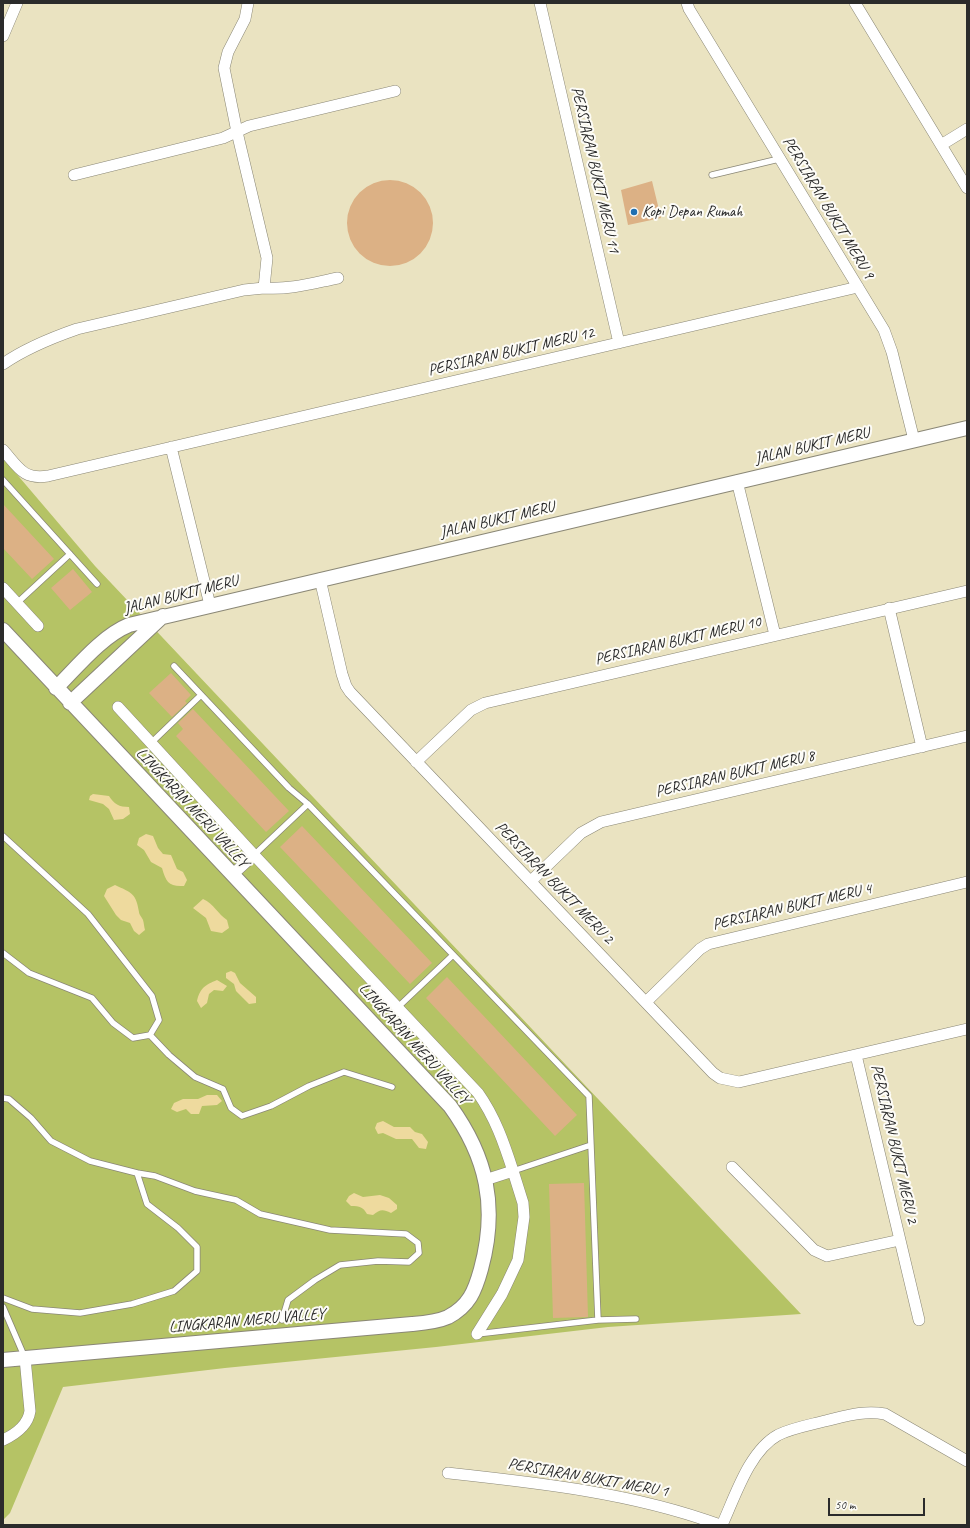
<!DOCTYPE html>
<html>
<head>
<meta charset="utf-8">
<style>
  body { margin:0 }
  #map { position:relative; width:970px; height:1528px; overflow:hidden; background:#eae3c1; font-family:Caveat,sans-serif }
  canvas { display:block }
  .frame { position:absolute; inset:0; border:4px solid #2b2b2b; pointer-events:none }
  .scale { position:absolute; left:828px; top:1498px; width:97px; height:18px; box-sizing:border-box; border:2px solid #2b2b2b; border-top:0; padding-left:5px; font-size:12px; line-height:14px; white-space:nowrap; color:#2b2b2b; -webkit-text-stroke:3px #fdfcf7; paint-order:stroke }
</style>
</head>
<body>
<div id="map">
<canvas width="970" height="1528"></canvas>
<div class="frame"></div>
<div class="scale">50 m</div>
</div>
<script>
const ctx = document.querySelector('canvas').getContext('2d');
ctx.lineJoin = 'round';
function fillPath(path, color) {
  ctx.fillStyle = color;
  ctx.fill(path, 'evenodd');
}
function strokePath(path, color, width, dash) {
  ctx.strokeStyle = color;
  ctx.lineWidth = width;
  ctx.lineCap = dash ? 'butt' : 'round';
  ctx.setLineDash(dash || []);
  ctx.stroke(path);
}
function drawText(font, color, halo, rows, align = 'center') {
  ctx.font = font + ' Caveat,sans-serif';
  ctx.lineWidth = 4;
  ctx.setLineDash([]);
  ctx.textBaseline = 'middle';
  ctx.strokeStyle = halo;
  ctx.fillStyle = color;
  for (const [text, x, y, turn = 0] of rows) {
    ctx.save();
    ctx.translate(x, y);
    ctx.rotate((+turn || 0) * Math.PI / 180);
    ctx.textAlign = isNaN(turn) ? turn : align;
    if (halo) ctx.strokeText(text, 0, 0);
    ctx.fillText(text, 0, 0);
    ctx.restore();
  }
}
fillPath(new Path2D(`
  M 3,458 L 95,566 L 801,1314 L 608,1327 L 436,1347 L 225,1368 L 63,1387 L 10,1513 L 3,1520 Z`), '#b5c365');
fillPath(new Path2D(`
  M 93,794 L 109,796 C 114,804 119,807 129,807 L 130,814 L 123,819 L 114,820 L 109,809 L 103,804 L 89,800 L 90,796 Z
  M 146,834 L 153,836 L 158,848 L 163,854 L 171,855 L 177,869 L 183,872 L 187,880 L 184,886 C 169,887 166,882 162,868 L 151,862 L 144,850 L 137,845 L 139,838 Z
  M 115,885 C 132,893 136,893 139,912 C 139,915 142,917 143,920 C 144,923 144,927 145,930 L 139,935 L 134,931 L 130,923 L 121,920 L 116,915 L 104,896 L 107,889 Z
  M 203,899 C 214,904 218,914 227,920 L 229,928 L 222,933 L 211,931 L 206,918 L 193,908 Z
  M 231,971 L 235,973 L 240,983 L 256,997 L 256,1003 L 249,1004 L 236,991 L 234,984 L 226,978 L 226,973 Z
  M 217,980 L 227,986 L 223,991 L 214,990 L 209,994 L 207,1003 L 201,1008 L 197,1001 C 200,988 205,985 217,980 Z
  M 207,1095 L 217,1095 L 222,1101 L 217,1105 L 202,1106 L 199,1114 L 191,1114 L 186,1109 L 177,1112 L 171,1109 L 174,1103 L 183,1099 L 198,1099 Z
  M 383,1121 L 394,1127 L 410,1127 L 415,1132 L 422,1134 L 428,1142 L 426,1149 L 419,1148 L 412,1139 L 396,1139 L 383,1133 L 378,1134 L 375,1128 L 377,1123 Z
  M 354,1193 L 363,1197 L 380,1195 L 389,1198 L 397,1205 L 397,1209 L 391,1213 C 383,1209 380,1209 373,1215 L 367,1214 C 363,1207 360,1206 351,1206 L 346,1201 L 349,1196 Z`), '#eeda9e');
fillPath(new Path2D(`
  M347 223a43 43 0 1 1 86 0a43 43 0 1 1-86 0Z
  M 652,181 L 661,218 L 628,225 L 621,190 Z
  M 3,504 L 54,559 L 32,579 L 3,548 Z
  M 73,569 L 92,592 L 70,610 L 51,588 Z
  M 171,673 L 191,695 L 185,701 L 187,703 L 172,717 L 149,693 Z
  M 193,709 L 289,811 L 266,832 L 176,736 L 183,729 L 178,723 Z
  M 302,826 L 432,963 L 410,984 L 280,847 Z
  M 447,977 L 577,1115 L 555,1136 L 426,998 Z
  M 584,1183 L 588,1317 L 553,1318 L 549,1184 Z`), '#dcb185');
const service = new Path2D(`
  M 712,175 L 779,159
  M 3,480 L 97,584
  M 17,603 L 70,554
  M 174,666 L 289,788 L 308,804 L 589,1096 L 598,1320
  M 151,743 L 201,695
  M 3,836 L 88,914 L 152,996 L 159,1020 L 150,1035 L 133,1038 L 113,1023 L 92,998 L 29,973 L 3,953
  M 254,855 L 308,804
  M 397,1008 L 453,955
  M 150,1035 L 169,1055 L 195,1077 L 223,1089 L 231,1108 L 242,1116 L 271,1106 L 309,1086 L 344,1072 L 392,1087
  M 3,1098 L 9,1099 L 31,1118 L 51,1141 L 90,1161 L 137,1173
  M 513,1171 L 591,1145
  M 3,1298 L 32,1309 L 80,1313 L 132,1304 L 174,1291 L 197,1271 L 197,1247 L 178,1228 L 147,1204 L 137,1173 L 155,1176 L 195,1191 L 236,1200 L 260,1214 L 330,1230 L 406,1234 L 418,1243 L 419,1253 L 409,1262 L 378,1261 L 340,1265 L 315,1280 L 288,1300 L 282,1320
  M 3,1307 L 25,1358
  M 477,1334 L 598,1320 L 636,1319`);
const minor = new Path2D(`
  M 540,3 L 619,343
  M 687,3 L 689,9 L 884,330 L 892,352 L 914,440
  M 855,3 L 967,188
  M 3,36 L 17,3
  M 941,145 L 967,129
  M 74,175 L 223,138 L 249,126 L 395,91
  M 264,288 C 290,290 313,283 338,278
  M 3,364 C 23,350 54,337 77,329 L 244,290 L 264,288 L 267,258 L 237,132 L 224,68 L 228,52 L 245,19 L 248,3
  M 171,447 L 210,605
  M 3,450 C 18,467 23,480 48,476 L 858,287
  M 737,481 L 775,635
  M 320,579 L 342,674 L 346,686 L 350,692 L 713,1073 L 720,1078 L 739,1082 L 967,1029
  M 3,588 L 38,626
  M 889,608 L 922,747
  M 118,707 L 254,855 L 478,1093 C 495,1117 504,1143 513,1171 L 485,1180
  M 416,762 L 471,710 L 485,703 L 967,591
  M 232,875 L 254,855
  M 531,881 L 581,833 L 601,822 L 967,736
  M 646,1002 L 700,949 L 708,944 L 967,882
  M 856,1055 L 919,1320
  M 732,1167 L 814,1250 L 827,1256 L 900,1240
  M 477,1334 L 502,1294 L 518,1260 L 524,1217 L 523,1203 L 513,1171
  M 3,1440 C 16,1434 28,1425 30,1411 L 25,1358
  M 448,1473 C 540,1483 633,1493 720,1525
  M 722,1525 C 735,1497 749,1451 778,1435 C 792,1428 810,1425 825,1421 C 846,1416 864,1410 885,1414 L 967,1461`);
const tertiary = new Path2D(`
  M 3,630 L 450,1106 C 487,1157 498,1207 481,1269 C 475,1291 469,1306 448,1317 C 437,1322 424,1323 412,1324 L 3,1360
  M 56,688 C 77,667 102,636 129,625 L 967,428
  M 70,703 L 163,616`);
strokePath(service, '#8a8776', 7);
strokePath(minor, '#8a8776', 12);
strokePath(tertiary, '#8a8776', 16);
strokePath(service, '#fff', 5.5);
strokePath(minor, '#fff', 11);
strokePath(tertiary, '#fff', 14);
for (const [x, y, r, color] of [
  [634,212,4,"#1f6fb2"]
]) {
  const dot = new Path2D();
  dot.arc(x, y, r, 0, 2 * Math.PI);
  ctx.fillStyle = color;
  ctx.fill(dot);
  strokePath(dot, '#fdfcf7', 1.5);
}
drawText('16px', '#2b2b2b', '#fdfcf7', [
  ["PERSIARAN BUKIT MERU 11",595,170,77],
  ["PERSIARAN BUKIT MERU 9",828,208,59],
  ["PERSIARAN BUKIT MERU 12",511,352,-13],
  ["JALAN BUKIT MERU",812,446,-13],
  ["JALAN BUKIT MERU",497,520,-13],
  ["JALAN BUKIT MERU",181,595,-14],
  ["PERSIARAN BUKIT MERU 10",678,641,-13],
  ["PERSIARAN BUKIT MERU 8",735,774,-13],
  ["LINGKARAN MERU VALLEY",192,808,47],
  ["PERSIARAN BUKIT MERU 2",554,883,46],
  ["PERSIARAN BUKIT MERU 4",792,907,-13],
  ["LINGKARAN MERU VALLEY",414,1044,48],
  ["PERSIARAN BUKIT MERU 2",894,1144,77],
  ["LINGKARAN MERU VALLEY",247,1321,-5],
  ["PERSIARAN BUKIT MERU 1",588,1478,10]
]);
drawText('16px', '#2b2b2b', '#fdfcf7', [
  ["Kopi Depan Rumah",642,212]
], 'left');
</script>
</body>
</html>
